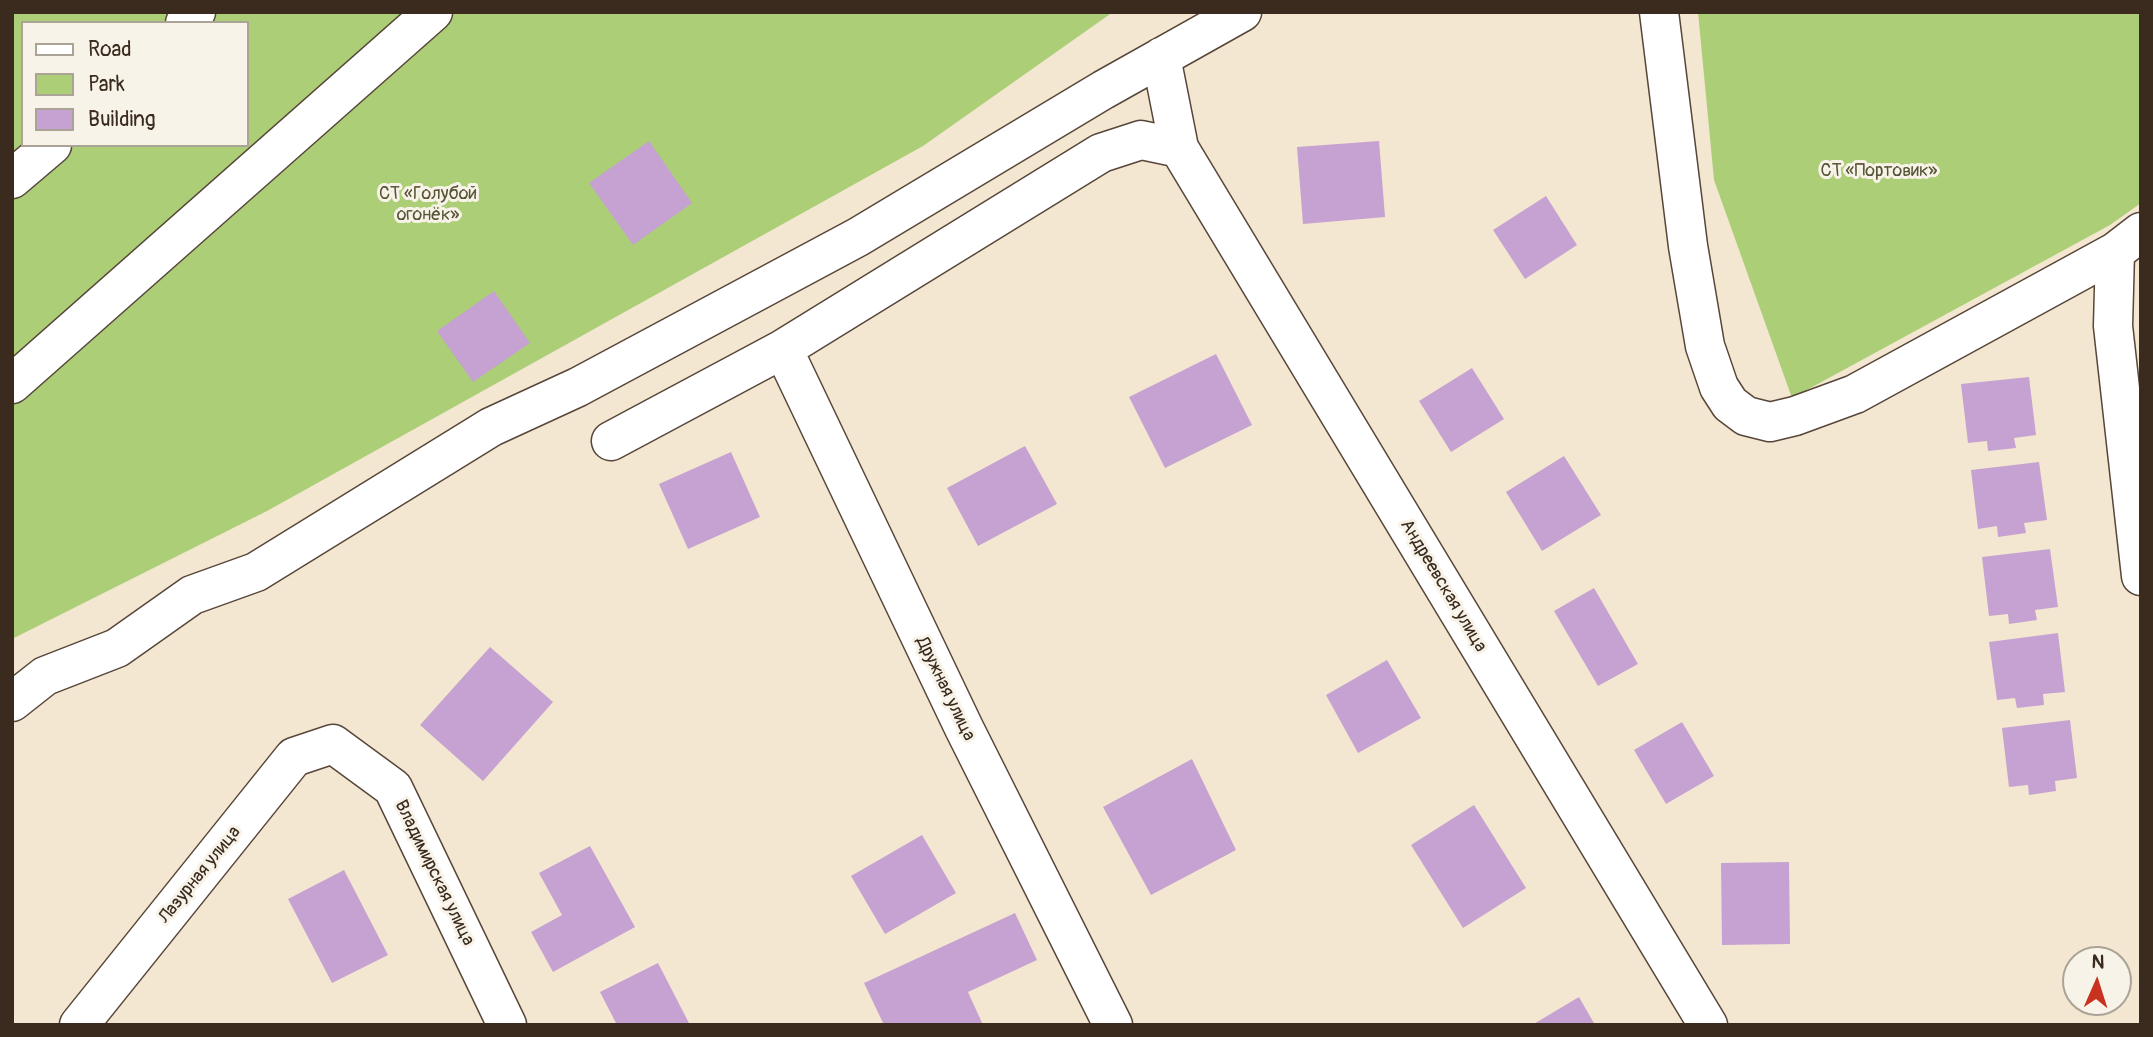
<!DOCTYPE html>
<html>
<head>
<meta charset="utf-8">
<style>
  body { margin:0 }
  #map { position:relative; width:2153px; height:1037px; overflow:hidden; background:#f4e7d1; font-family:Pangolin,sans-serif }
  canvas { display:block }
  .frame { position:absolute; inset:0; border:14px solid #3b2a1e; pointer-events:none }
  .legend { position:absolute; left:21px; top:21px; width:228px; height:126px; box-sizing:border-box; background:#f7f3e8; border:2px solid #aca397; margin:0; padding:9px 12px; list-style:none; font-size:21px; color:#3b2a1e }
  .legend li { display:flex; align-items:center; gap:14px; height:35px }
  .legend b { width:35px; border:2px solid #aca397 }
  .north { position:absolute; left:2062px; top:946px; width:70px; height:70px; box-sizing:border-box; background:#f7f3e8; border:2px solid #aca397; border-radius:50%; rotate:3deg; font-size:19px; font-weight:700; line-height:28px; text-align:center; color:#3b2a1e }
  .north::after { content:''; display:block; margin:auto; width:24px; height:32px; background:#c8321e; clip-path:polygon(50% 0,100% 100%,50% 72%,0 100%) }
</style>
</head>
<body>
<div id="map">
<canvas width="2153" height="1037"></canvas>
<div class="frame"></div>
<ul class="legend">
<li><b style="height:9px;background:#fff"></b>Road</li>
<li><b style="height:19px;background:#acce77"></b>Park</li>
<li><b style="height:19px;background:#c5a2d1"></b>Building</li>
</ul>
<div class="north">N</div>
</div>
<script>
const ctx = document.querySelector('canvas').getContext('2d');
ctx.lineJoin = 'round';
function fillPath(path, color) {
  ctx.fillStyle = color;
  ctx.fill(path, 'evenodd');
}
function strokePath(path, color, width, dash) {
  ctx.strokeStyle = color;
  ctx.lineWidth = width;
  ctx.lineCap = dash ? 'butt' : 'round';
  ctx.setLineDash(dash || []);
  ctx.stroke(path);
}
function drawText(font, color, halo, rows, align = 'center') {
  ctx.font = font + ' Pangolin,sans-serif';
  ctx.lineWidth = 6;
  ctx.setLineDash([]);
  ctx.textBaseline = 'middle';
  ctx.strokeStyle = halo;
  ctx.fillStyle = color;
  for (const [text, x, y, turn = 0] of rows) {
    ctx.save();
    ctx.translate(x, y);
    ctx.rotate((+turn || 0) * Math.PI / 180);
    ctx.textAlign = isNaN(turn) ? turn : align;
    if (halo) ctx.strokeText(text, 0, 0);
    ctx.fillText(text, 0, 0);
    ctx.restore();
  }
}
fillPath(new Path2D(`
  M 12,12 L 1113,12 L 923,146 L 267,511 L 12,639 ZM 23,23 L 247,23 L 247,145 L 23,145 Z
  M 1698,12 L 2141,12 L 2141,203 L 2110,225 L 1792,398 L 1714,180 Z`), '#acce77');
fillPath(new Path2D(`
  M 649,141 L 692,203 L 633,245 L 589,183 Z
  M 1379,141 L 1385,217 L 1303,224 L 1297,147 Z
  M 1546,196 L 1577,245 L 1525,279 L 1493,230 Z
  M 494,291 L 530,343 L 473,382 L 437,331 Z
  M 1216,354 L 1252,425 L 1165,468 L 1129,397 Z
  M 1472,368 L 1504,419 L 1451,452 L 1419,401 Z
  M 2029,377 L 2036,435 L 2014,438 L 2016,448 L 1988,451 L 1987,441 L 1968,443 L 1961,384 Z
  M 1025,446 L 1057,504 L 978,546 L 947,488 Z
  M 731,452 L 760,517 L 688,549 L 659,484 Z
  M 1564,456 L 1601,515 L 1542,551 L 1506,492 Z
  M 2039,462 L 2047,520 L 2024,523 L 2026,533 L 1998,537 L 1997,526 L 1978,529 L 1971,470 Z
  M 2050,549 L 2058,607 L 2035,610 L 2037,620 L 2009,624 L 2008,614 L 1989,616 L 1982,557 Z
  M 1594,588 L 1638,664 L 1598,686 L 1554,611 Z
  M 2058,633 L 2065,692 L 2043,694 L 2044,705 L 2017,708 L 2015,698 L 1997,700 L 1989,642 Z
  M 490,647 L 553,702 L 483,781 L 420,725 Z
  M 1387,660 L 1421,718 L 1358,753 L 1326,695 Z
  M 2070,720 L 2077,778 L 2055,781 L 2056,791 L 2029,795 L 2028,785 L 2009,787 L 2002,728 Z
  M 1682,722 L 1714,776 L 1666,804 L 1634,750 Z
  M 1192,759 L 1236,850 L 1151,895 L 1103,807 Z
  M 1474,805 L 1526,888 L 1463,928 L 1411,845 Z
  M 922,835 L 956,893 L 885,934 L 851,876 Z
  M 590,846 L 635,927 L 553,972 L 531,932 L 562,915 L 539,873 Z
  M 1789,862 L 1790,944 L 1722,945 L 1721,863 Z
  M 344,870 L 388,955 L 332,983 L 288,899 Z
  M 1015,913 L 1037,960 L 968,992 L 983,1025 L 884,1025 L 864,983 Z
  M 658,963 L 690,1025 L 617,1025 L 600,992 Z
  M 1579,997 L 1595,1025 L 1532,1025 Z`), '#c5a2d1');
const minor = new Path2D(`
  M 1659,12 L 1688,246 L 1705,346 L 1719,387 L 1730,404 L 1746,416 L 1770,422 L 1795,416 L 1855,394 L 2115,252 L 2141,232
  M 185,23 L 196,12
  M 1161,57 L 1179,148 L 1708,1025
  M 12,179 L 52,145
  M 2115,252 L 2113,326 L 2141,576
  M 783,349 L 964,728 L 1113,1025
  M 12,384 L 433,12
  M 611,441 L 783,349 L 1101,153 L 1141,140 L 1179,148
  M 12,702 L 45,676 L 117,648 L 192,595 L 256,572 L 491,427 L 578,387 L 858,237 L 1103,90 L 1242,12
  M 79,1025 L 294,757 L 333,744 L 393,788 L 507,1025`);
strokePath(minor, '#574639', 41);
strokePath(minor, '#fff', 38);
drawText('18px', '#575334', '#f7f3e8', [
  ["СТ «Портовик»",1879,171],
  ["СТ «Голубой",428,194],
  ["огонёк»",428,215]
]);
drawText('18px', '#3b2a1e', '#f7f3e8', [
  ["Андреевская улица",1443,586,59],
  ["Дружная улица",945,689,64],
  ["Владимирская улица",434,873,64],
  ["Лазурная улица",200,875,-51]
]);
</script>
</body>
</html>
